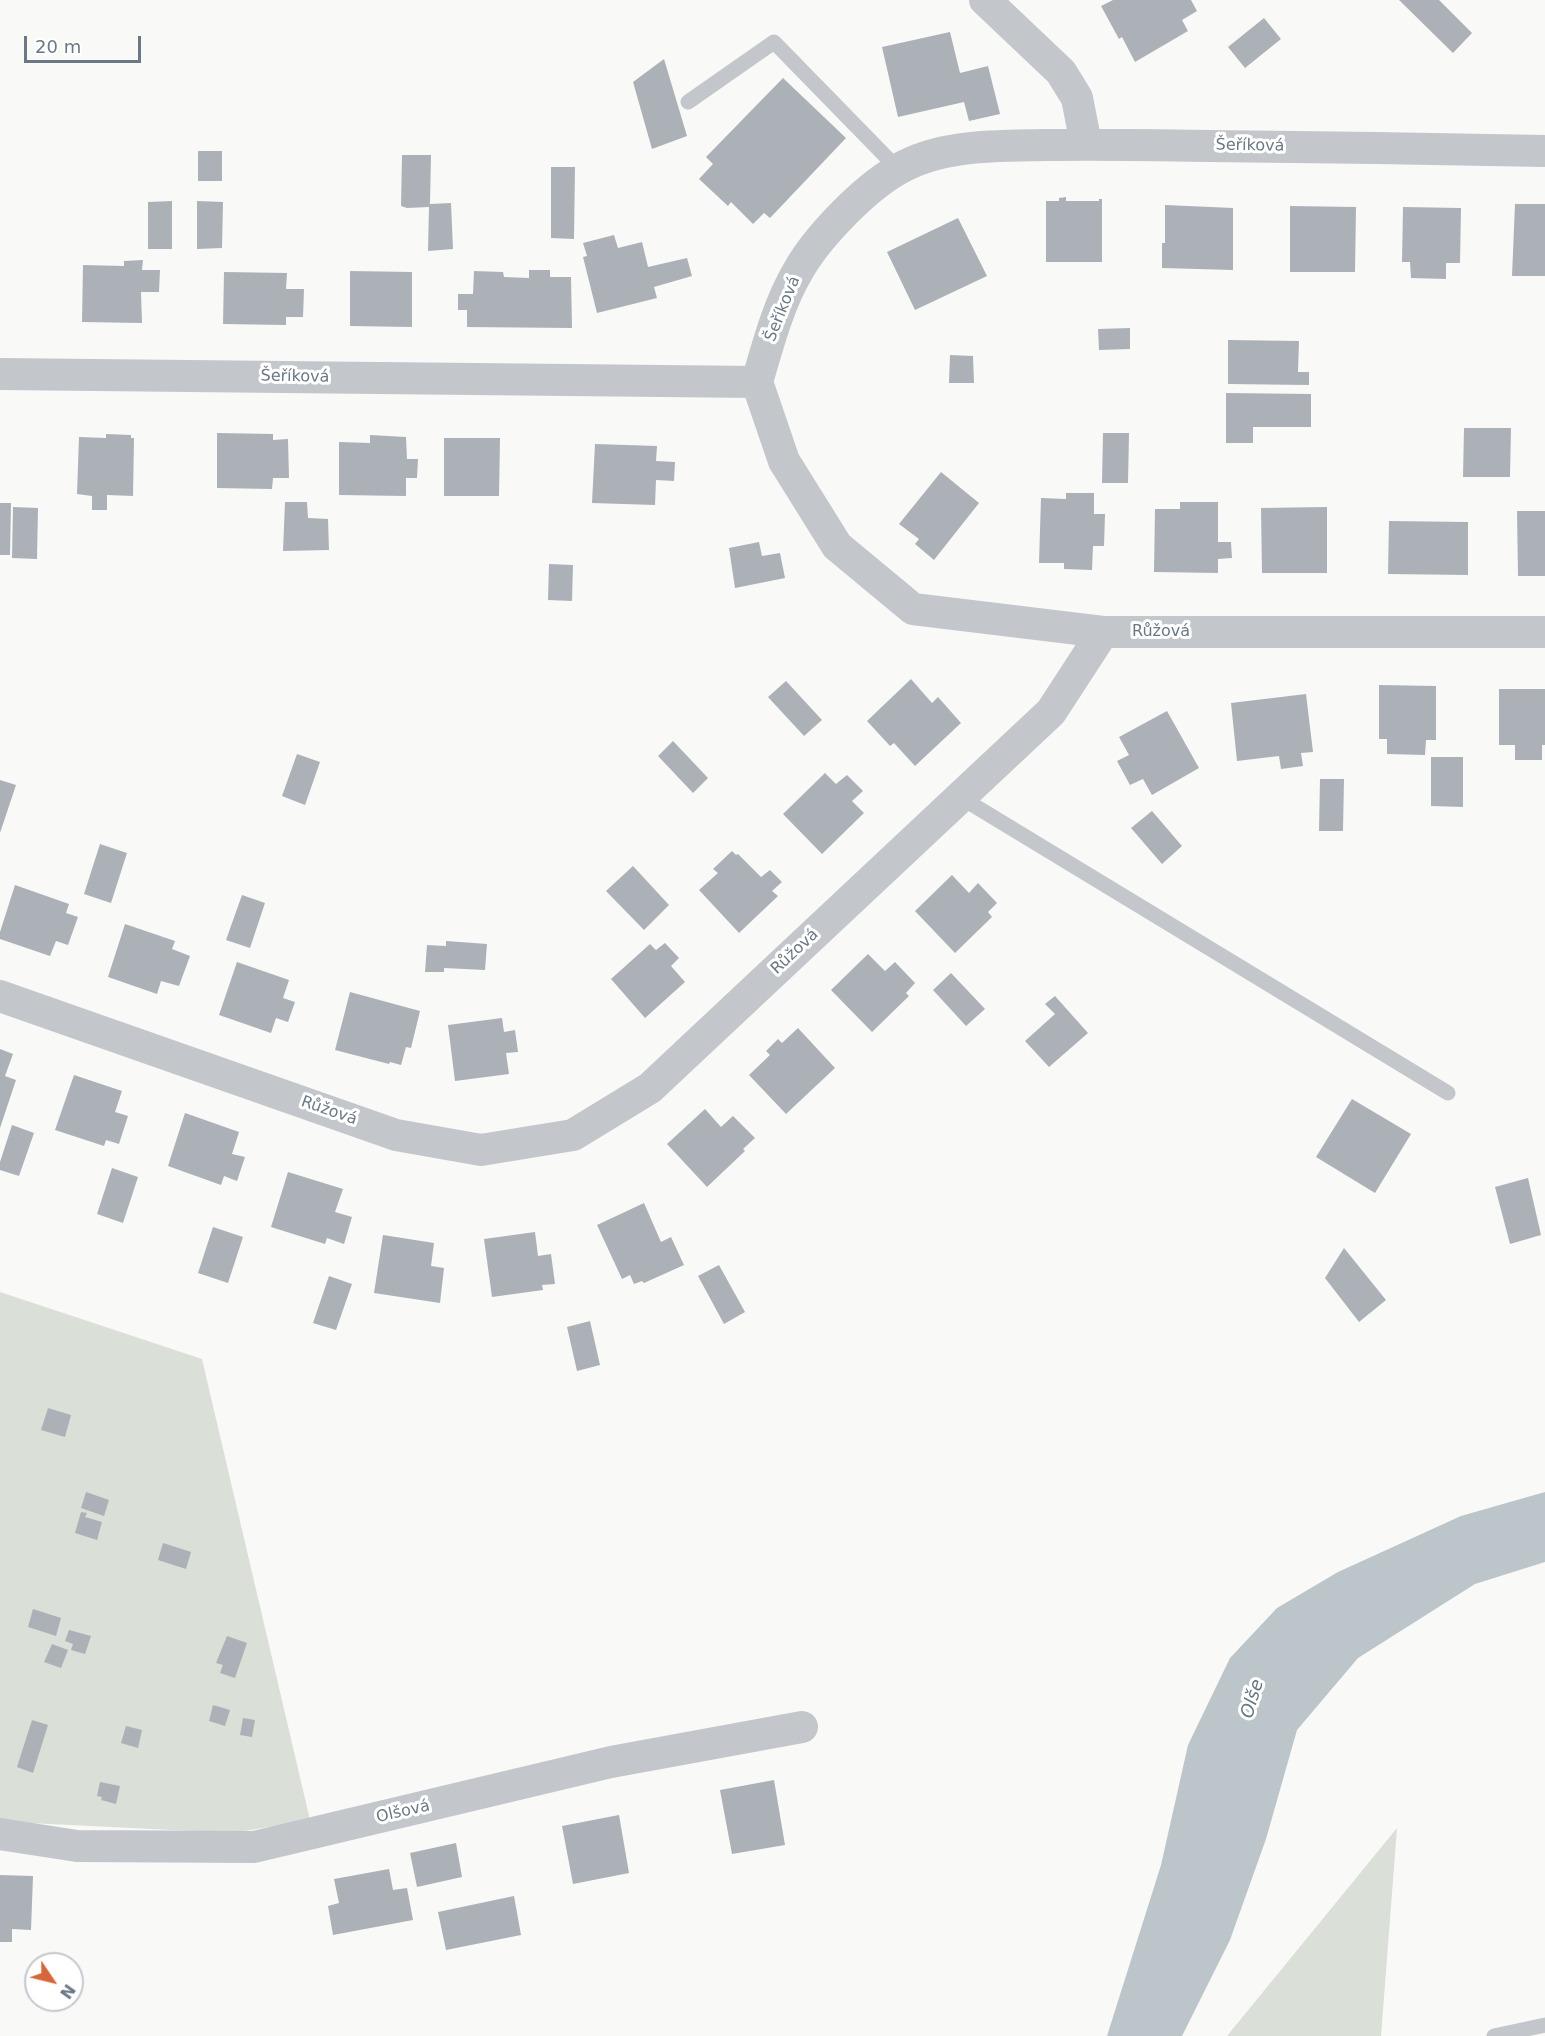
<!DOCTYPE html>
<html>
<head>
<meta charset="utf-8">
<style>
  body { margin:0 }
  #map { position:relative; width:1545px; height:2036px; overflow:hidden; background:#f9f9f7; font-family:"DejaVu Sans",sans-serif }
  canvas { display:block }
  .north { position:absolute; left:24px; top:1952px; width:60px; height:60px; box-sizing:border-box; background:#fff; border:2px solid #c4c9ce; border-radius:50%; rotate:125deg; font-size:16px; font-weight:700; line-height:24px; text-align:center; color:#6b7885 }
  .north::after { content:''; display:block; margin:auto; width:21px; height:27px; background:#d5683b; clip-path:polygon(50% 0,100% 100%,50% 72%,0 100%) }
  .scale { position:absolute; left:24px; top:36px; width:117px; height:27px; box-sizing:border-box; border:3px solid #6b7885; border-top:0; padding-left:8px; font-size:18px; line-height:21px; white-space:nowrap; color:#6b7885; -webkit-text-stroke:4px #fff; paint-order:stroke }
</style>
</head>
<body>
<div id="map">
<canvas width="1545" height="2036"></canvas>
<div class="north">N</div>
<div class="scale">20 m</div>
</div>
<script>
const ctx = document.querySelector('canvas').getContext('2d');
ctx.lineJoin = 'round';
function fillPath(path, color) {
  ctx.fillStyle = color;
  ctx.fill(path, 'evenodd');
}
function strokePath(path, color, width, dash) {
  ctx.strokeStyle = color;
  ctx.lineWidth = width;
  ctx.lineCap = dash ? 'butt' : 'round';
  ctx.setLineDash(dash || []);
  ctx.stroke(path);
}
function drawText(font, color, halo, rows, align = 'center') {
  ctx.font = font + ' "DejaVu Sans",sans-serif';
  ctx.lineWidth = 6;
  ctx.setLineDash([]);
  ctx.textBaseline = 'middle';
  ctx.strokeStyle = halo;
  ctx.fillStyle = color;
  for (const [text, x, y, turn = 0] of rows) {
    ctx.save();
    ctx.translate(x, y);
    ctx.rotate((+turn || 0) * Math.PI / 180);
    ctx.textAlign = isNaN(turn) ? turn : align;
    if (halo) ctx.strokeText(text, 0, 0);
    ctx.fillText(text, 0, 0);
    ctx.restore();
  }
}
fillPath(new Path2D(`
  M 0,1292 L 202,1359 L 310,1820 L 233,1833 L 29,1823 L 0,1820 Z
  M 1397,1828 L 1381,2036 L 1227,2036 Z`), '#dadfd8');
fillPath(new Path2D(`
  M 1545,1492 L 1545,1562 L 1475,1584 L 1358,1658 L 1297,1730 L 1266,1839 L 1230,1940 L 1182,2036 L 1107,2036 L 1161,1865 L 1188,1745 L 1230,1658 L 1277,1608 L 1338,1572 L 1461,1516 Z`), '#bcc5ca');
fillPath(new Path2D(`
  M 1113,0 L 1191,0 L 1197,11 L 1182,20 L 1188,31 L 1135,62 L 1122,37 L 1119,39 L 1101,6 Z
  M 1399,0 L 1439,0 L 1472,33 L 1453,53 Z
  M 1264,18 L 1281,39 L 1245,68 L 1228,47 Z
  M 950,32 L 960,73 L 988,66 L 1000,114 L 969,121 L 964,102 L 898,117 L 882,47 Z
  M 664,59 L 687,136 L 652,149 L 633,82 Z
  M 783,78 L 846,138 L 770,218 L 764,213 L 753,224 L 731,202 L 728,206 L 699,179 L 713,164 L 706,157 Z
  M 198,151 L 222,151 L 222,181 L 198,181 Z
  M 402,155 L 431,155 L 430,204 L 451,203 L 453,249 L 428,251 L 429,207 L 407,208 L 401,206 Z
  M 551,167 L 575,167 L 574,239 L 551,238 Z
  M 1066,197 L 1066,201 L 1099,201 L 1099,199 L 1102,199 L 1102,262 L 1046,262 L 1046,201 L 1059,201 L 1059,198 Z
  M 172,201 L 172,249 L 148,249 L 148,202 Z
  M 197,201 L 223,202 L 222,248 L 197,249 Z
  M 1515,204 L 1545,204 L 1545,276 L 1512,276 Z
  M 1165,205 L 1233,208 L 1233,270 L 1162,268 L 1162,243 L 1165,243 Z
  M 1290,206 L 1356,207 L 1355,272 L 1290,272 Z
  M 1403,207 L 1461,208 L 1460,263 L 1446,263 L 1446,279 L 1411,278 L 1410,262 L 1402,262 Z
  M 958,218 L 987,276 L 915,310 L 887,252 Z
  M 614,235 L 618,248 L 642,242 L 648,267 L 687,258 L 692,276 L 654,287 L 657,298 L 597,313 L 583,257 L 587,256 L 583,243 Z
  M 143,260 L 142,270 L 160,270 L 159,292 L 141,292 L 142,323 L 82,322 L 83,265 L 124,266 L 124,261 Z
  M 529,270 L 550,270 L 550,277 L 571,277 L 572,328 L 467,327 L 467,310 L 458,310 L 458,294 L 473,294 L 474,271 L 503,272 L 504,277 L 529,278 Z
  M 350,271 L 412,272 L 412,327 L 350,326 Z
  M 224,272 L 287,273 L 286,289 L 304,289 L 303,317 L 286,317 L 286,325 L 223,324 Z
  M 1130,328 L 1130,349 L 1099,350 L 1098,329 Z
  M 1228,340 L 1299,341 L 1298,372 L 1309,372 L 1309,385 L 1228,384 Z
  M 950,355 L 973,356 L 974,383 L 949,383 Z
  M 1226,393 L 1311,394 L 1311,427 L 1253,427 L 1253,443 L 1226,443 Z
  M 1464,428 L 1511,428 L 1510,477 L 1463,477 Z
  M 217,433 L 273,434 L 273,440 L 288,439 L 289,478 L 273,478 L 272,489 L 217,488 Z
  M 1103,433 L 1129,433 L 1128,483 L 1102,483 Z
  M 106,434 L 131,435 L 131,438 L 134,438 L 133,496 L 107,495 L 107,510 L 92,510 L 92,496 L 77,494 L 79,437 L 106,438 Z
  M 370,435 L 406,437 L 407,459 L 418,459 L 417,478 L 406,478 L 406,496 L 339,495 L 339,442 L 370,443 Z
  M 444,438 L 500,438 L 499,496 L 444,496 Z
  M 595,444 L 657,446 L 656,461 L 675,462 L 674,481 L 656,480 L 655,505 L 592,503 Z
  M 941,472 L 979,503 L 934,560 L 915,544 L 919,539 L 899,524 Z
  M 1066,493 L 1094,493 L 1094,514 L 1105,514 L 1104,546 L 1093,546 L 1092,570 L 1064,569 L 1064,563 L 1039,563 L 1041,498 L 1066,499 Z
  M 285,502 L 307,502 L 308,518 L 328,519 L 329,550 L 283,551 Z
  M 1180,502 L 1218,502 L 1218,542 L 1231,542 L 1232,558 L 1218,559 L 1218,573 L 1154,572 L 1155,509 L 1180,509 Z
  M 0,503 L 11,503 L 10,555 L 0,555 Z
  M 13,507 L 38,508 L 37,559 L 12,558 Z
  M 1327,507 L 1327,573 L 1262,573 L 1261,508 Z
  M 1517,511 L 1545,511 L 1545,576 L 1518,576 Z
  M 1389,521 L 1468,522 L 1468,575 L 1388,574 Z
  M 759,542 L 762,556 L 780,553 L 785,578 L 735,588 L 729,548 Z
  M 549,564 L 573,565 L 572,601 L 548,600 Z
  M 911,679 L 932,703 L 938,697 L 961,723 L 915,766 L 894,743 L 890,746 L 867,721 Z
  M 786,681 L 822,720 L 804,736 L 768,697 Z
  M 1379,685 L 1436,686 L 1436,740 L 1426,740 L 1425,755 L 1387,754 L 1387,739 L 1379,739 Z
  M 1499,689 L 1545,689 L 1545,745 L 1542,745 L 1542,760 L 1515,760 L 1515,745 L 1499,745 Z
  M 1306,694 L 1313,752 L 1301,753 L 1303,766 L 1281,769 L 1279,756 L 1237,761 L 1231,703 Z
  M 1167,711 L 1199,768 L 1152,795 L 1143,779 L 1130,785 L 1117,761 L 1129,755 L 1119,737 Z
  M 673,741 L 708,778 L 693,793 L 658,756 Z
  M 297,754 L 320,762 L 305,805 L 282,796 Z
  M 1431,757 L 1463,757 L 1463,807 L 1431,806 Z
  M 825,773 L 836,784 L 847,775 L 863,791 L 852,801 L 864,813 L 822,854 L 783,814 Z
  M 1320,779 L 1344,779 L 1343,831 L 1319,831 Z
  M 0,780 L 16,785 L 0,833 Z
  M 1152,811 L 1182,846 L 1162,864 L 1131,828 Z
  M 100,844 L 127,853 L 111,903 L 84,894 Z
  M 732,851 L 736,855 L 738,854 L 761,877 L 770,870 L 782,882 L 772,891 L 778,896 L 739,933 L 699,890 L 718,873 L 713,869 Z
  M 633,866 L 669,905 L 644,930 L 606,891 Z
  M 952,875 L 969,893 L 978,883 L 997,903 L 988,912 L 992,917 L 955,953 L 915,911 Z
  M 15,885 L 69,904 L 66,913 L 78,917 L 68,945 L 56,941 L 50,956 L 0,939 L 0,932 Z
  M 242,895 L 265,903 L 250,948 L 226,940 Z
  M 125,924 L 175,941 L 172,949 L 190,956 L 179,986 L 161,981 L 157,994 L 108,977 Z
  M 446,941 L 487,944 L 485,970 L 444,968 L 444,972 L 425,972 L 427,945 L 446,946 Z
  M 665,943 L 679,958 L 671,966 L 685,982 L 645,1018 L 611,979 L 650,944 L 656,950 Z
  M 868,954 L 885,971 L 895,962 L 915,983 L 906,993 L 909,996 L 872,1032 L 831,990 Z
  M 237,962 L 289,980 L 283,998 L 295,1002 L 288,1022 L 276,1018 L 271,1033 L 219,1015 Z
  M 951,973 L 985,1009 L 966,1026 L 933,990 Z
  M 350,992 L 420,1011 L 411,1048 L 406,1047 L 401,1065 L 390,1062 L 389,1064 L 335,1050 Z
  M 1055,996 L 1088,1033 L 1049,1067 L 1025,1041 L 1055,1014 L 1045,1004 Z
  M 502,1018 L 504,1032 L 515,1030 L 518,1052 L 506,1053 L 509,1074 L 455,1081 L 448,1025 Z
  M 798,1028 L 835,1068 L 786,1114 L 749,1075 L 770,1055 L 766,1051 L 778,1039 L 782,1043 Z
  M 0,1049 L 13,1054 L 5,1076 L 16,1080 L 0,1128 Z
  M 74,1075 L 122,1091 L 115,1112 L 128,1116 L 119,1144 L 106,1140 L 104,1146 L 55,1130 Z
  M 1352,1099 L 1411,1134 L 1375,1193 L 1316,1157 Z
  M 705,1109 L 721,1127 L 733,1116 L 755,1138 L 743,1149 L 745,1151 L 707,1187 L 667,1144 Z
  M 185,1113 L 239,1132 L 232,1154 L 245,1157 L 237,1181 L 224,1176 L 221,1185 L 168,1166 Z
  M 12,1125 L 34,1133 L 19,1176 L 0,1170 L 0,1162 Z
  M 112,1168 L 138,1177 L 123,1223 L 97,1214 Z
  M 288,1172 L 343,1189 L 335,1212 L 352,1217 L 344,1244 L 327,1238 L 325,1244 L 271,1227 Z
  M 1528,1178 L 1541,1235 L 1510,1244 L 1495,1187 Z
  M 644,1203 L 661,1242 L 671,1237 L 684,1265 L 644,1283 L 642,1281 L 634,1284 L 630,1275 L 622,1279 L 597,1225 Z
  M 213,1227 L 243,1237 L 228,1283 L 198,1273 Z
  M 535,1232 L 538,1256 L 551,1254 L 555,1284 L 542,1285 L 543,1290 L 492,1297 L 484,1239 Z
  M 383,1235 L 434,1243 L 431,1266 L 444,1268 L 440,1303 L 374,1293 Z
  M 1344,1248 L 1386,1300 L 1359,1322 L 1325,1278 Z
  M 719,1265 L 745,1312 L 724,1324 L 698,1276 Z
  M 329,1276 L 352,1284 L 336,1330 L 313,1323 Z
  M 590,1321 L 600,1365 L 577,1371 L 567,1327 Z
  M 48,1408 L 71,1415 L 65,1437 L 41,1430 Z
  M 86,1492 L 109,1500 L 104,1516 L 81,1508 Z
  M 81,1512 L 87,1513 L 85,1517 L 102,1522 L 97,1540 L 75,1533 Z
  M 163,1543 L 191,1552 L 186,1569 L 158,1560 Z
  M 33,1609 L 61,1618 L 56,1636 L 28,1627 Z
  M 69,1630 L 91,1636 L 85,1654 L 71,1650 L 73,1644 L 65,1641 Z
  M 227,1636 L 247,1643 L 235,1678 L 220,1673 L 223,1665 L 216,1663 Z
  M 52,1644 L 68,1650 L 61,1668 L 44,1662 Z
  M 213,1705 L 230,1710 L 225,1726 L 209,1721 Z
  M 243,1718 L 255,1720 L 252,1737 L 240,1735 Z
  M 32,1720 L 48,1725 L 33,1773 L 17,1767 Z
  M 126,1726 L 142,1730 L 138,1748 L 121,1743 Z
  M 774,1780 L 785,1845 L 732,1854 L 720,1790 Z
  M 100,1782 L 120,1786 L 116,1804 L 101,1800 L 102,1797 L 97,1796 Z
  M 619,1815 L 629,1873 L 573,1884 L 562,1826 Z
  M 456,1843 L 462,1877 L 417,1887 L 410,1853 Z
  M 389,1869 L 393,1890 L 407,1888 L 413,1920 L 333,1935 L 328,1906 L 339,1903 L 334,1879 Z
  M 0,1875 L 33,1876 L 31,1930 L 12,1929 L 12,1942 L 0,1942 Z
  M 514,1896 L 521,1935 L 446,1950 L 438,1912 Z`), '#abb1b7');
strokePath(new Path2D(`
  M 688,102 L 774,42 L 898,169
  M 960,797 L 1448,1093
  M 1494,2036 L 1545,2025`), '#c3c6ca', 15);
strokePath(new Path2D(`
  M 985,0 L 1061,72 L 1077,98 L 1086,144
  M 0,374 L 757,382 C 768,345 778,305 798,271 C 817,237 864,189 897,170 C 940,144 997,146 1045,145 C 1100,144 1155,145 1210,146 C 1322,147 1433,149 1545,151
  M 757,382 L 784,461 L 837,546 L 913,609 L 1103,632
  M 0,996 L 396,1135 L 481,1150 L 573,1135 L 650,1088 L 1051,712 L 1103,632 L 1545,632
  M 0,1834 L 77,1846 L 254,1847 L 611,1762 L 802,1727`), '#c3c6ca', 32);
drawText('16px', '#6b7885', '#fff', [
  ["Šeříková",1250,146,1],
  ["Šeříková",783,309,-68],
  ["Šeříková",295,377,1],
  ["Růžová",1161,632],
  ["Růžová",795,952,-43],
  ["Růžová",329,1111,19],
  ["Olšová",403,1812,-13]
]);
drawText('italic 18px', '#677780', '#fff', [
  ["Olše",1253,1699,-73]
]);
</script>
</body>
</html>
